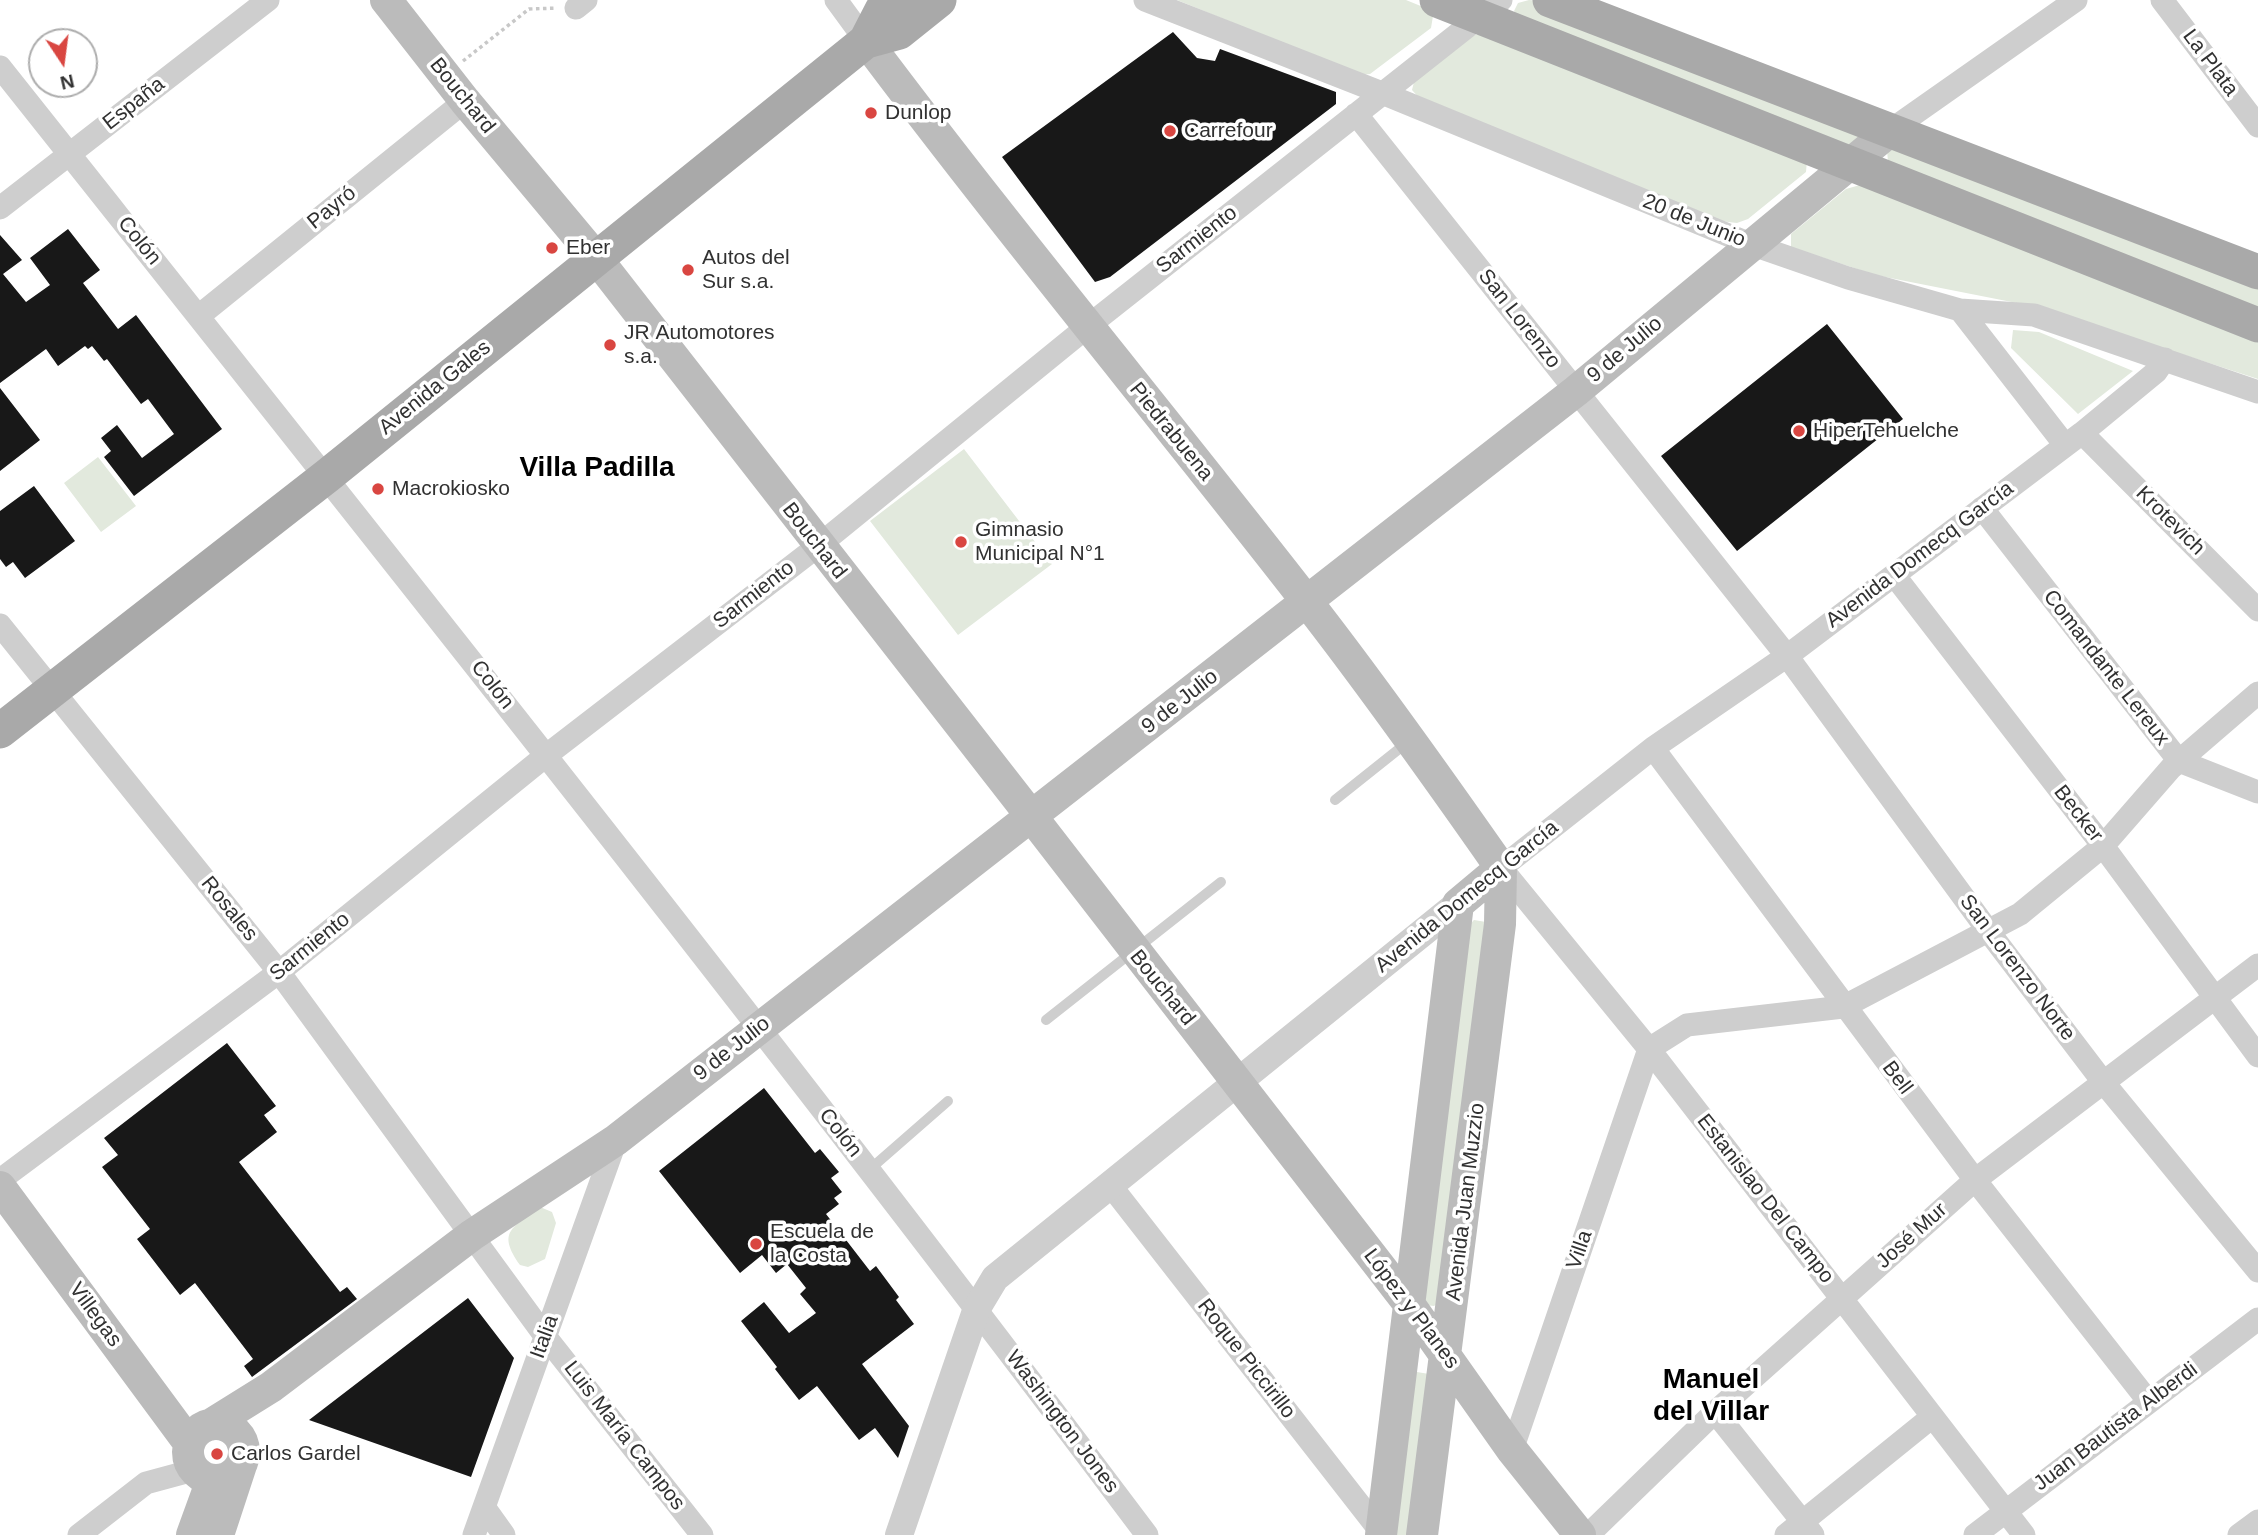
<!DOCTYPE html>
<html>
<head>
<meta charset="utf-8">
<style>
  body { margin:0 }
  #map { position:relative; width:2258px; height:1535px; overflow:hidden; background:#fff; font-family:Arial,sans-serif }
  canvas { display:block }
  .north { position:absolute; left:28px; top:28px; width:70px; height:70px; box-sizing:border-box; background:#fff; border:2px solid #adadad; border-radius:50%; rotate:167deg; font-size:19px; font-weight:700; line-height:28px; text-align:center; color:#313131 }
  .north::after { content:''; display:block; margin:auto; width:24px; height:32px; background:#d94641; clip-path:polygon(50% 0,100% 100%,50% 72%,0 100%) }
</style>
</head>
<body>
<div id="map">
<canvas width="2258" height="1535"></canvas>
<div class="north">N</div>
</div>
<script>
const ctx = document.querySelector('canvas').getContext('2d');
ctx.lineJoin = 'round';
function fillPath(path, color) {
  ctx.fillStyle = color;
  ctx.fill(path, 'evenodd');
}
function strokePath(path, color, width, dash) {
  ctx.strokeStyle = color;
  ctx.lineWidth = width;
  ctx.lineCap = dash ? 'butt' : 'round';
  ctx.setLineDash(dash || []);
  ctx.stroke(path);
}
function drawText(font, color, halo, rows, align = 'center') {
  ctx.font = font + ' Arial,sans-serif';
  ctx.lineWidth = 7;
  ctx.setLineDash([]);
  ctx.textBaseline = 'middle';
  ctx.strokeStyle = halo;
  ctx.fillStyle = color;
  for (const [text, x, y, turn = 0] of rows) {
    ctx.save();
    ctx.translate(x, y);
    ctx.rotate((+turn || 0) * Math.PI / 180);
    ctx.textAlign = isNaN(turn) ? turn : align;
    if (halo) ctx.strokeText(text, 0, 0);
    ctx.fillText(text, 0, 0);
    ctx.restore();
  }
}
fillPath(new Path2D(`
  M 1177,0 L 1406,0 L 1428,9 L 1433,16 L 1431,28 L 1370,74 L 1361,75 Z
  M 1529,0 L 1541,1 L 1854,129 L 1861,140 L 1852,146 L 1518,20 L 1514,11 L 1518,3 Z
  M 1482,33 L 1807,160 L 1806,172 L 1748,219 L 1737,223 L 1720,221 L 1421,100 L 1412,90 L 1414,82 L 1472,36 Z
  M 1897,145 L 2258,282 L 2258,316 L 1888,162 L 1887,150 Z
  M 1860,185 L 2258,338 L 2258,379 L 2037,307 L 1875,275 L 1791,247 L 1791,234 L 1846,189 Z
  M 2013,330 L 2039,332 L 2133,371 L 2078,414 L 2011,348 Z
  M 964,449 L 1052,564 L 958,635 L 870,521 Z
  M 98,457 L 136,506 L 101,532 L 64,483 Z
  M 1474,920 L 1486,922 L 1441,1301 L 1434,1306 L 1425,1305 L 1420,1298 L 1469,925 Z
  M 540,1207 L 552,1212 L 556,1223 L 545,1259 L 528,1267 L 520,1265 C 496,1231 513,1228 540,1207 Z
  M 1417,1372 L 1429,1374 L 1413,1535 L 1392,1535 L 1412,1377 Z`), '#e2e9dd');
fillPath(new Path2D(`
  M 1173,32 L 1197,58 L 1215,61 L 1220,49 L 1336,92 L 1336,104 L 1110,277 L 1095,282 L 1002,157 Z
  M 68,229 L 100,270 L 83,283 L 118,329 L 136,315 L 222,429 L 134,496 L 104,457 L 111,451 L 101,438 L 117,425 L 142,458 L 174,434 L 148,399 L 141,404 L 107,359 L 104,361 L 92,346 L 88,349 L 85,346 L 58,366 L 46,349 L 0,383 L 0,235 L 22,260 L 3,274 L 26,302 L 50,285 L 30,258 Z
  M 1827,324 L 1903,419 L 1737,551 L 1661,456 Z
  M 0,388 L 40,440 L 0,471 Z
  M 34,486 L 75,541 L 25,578 L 13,562 L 6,567 L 0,559 L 0,511 Z
  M 227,1043 L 276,1106 L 264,1115 L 277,1132 L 239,1162 L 340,1292 L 347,1287 L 357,1299 L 252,1377 L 244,1366 L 253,1359 L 195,1283 L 180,1295 L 137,1239 L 150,1229 L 102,1167 L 118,1155 L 104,1138 Z
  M 764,1088 L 815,1153 L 820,1149 L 839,1172 L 831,1178 L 842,1192 L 834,1198 L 839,1204 L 826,1214 L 870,1271 L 876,1266 L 899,1297 L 896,1300 L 914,1324 L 862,1364 L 909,1426 L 898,1458 L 875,1428 L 859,1440 L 817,1386 L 799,1400 L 775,1369 L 777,1367 L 741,1321 L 764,1302 L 789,1333 L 816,1313 L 800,1294 L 806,1288 L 787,1264 L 776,1273 L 762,1255 L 740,1273 L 659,1171 Z
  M 468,1298 L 514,1358 L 471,1477 L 309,1420 Z`), '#181818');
strokePath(new Path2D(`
  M 463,61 L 529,9 L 557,8`), '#c8c8c8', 3.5, [3.5, 3.5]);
strokePath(new Path2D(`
  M 1335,800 L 1409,741
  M 1046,1020 L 1221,882
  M 869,1170 L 948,1101`), '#cecece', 10);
strokePath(new Path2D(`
  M 836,0 L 866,41
  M 1145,0 L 1382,93 L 1750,244 L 1848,278 L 1960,310 L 2034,315 L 2258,392
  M 2162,0 L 2258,126
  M 576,8 L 586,0
  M 0,67 C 386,553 774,1038 1147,1535
  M 1356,114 L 1787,656 L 1989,932 L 2104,1083 L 2258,1271
  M 1891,130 L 2076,0
  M 0,208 L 268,0
  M 1960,310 L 2065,445
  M 200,315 L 465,101
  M 2082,433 L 2258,610
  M 1982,508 L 2179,761 L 2258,792
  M 1894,575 L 2103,846 L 2258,1056
  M 0,625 L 279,972 L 545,1336 L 702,1535
  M 1653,748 L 1975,1180 L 2149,1402
  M 0,1180 L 279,972 L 548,754 L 818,546 L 1087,327 L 1501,0
  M 1111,1186 L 1381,1532
  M 1715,1412 L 1813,1535
  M 1512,1450 L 1649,1049 L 1687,1025 L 1843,1007 L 2020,914 L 2103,846 L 2171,768 L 2258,693
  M 484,1507 L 504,1535
  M 79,1535 L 146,1483 L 194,1470
  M 474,1535 L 616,1140
  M 1588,1535 L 1715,1412 L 1975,1180 L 2258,965
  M 1786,1535 L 1932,1417
  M 1975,1535 L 2258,1319
  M 2024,1535 L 1649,1049 L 1501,868 L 1653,748 L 1787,656 L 2082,433 L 2156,372 L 2165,359
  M 2239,1535 L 2258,1521`), '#cecece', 23);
strokePath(new Path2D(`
  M 899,1535 L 977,1308 L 995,1278 L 1458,904`), '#cecece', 28);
strokePath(new Path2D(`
  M 386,0 L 465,101 L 597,259 L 1032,817 L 1409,1304 L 1512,1450 L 1580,1535
  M 866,41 C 1009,232 1162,415 1308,603 C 1375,689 1438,778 1501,868
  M 0,1187 L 189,1443
  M188 1452a28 28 0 1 1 56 0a28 28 0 1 1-56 0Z
  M 210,1425 L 271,1387 L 472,1235 L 616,1140 L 1576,391 L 1891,130
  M 192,1535 L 212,1480
  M 218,1535 L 241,1465
  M 1381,1535 L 1458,904 L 1501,868
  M 1422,1535 L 1500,924 L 1501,868`), '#bbb', 32);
strokePath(new Path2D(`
  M 1437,0 L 2258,325
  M 1550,0 L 2258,272
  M 866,41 L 899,32 L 939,0
  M 0,731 L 327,476 L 866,41 L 882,10 L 895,0`), '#a9a9a9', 35);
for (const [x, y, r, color] of [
  [871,113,7,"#d94641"],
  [1170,131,7,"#d94641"],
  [552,248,7,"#d94641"],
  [688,270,7,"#d94641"],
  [610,345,7,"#d94641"],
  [1799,431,7,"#d94641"],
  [378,489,7,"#d94641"],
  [961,542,7,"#d94641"],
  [756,1244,7,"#d94641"],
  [217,1454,7,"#d94641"]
]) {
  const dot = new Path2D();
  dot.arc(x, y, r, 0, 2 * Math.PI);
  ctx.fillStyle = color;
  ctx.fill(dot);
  strokePath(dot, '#fff', 2.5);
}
drawText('21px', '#313131', '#fff', [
  ["La Plata",2210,63,53],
  ["Bouchard",462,96,51],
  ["España",134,104,-38],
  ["Payró",332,208,-39],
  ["20 de Junio",1694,221,22],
  ["Sarmiento",1197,240,-38],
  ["Colón",139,241,51],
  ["San Lorenzo",1519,319,52],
  ["9 de Julio",1625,350,-40],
  ["Avenida Gales",435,388,-39],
  ["Piedrabuena",1171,432,51],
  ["Krotevich",2170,521,45],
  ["Bouchard",814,541,52],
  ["Avenida Domecq García",1920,555,-37],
  ["Sarmiento",754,595,-38],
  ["Comandante Lereux",2106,668,52],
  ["Colón",492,685,52],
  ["9 de Julio",1180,702,-38],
  ["Becker",2078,814,52],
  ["Avenida Domecq García",1467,897,-39],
  ["Rosales",229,909,51],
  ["Sarmiento",310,947,-39],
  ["San Lorenzo Norte",2017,968,53],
  ["Bouchard",1162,988,51],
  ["9 de Julio",732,1049,-38],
  ["Bell",1897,1078,53],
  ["Colón",840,1133,52],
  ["Estanislao Del Campo",1765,1199,52],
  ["Avenida Juan Muzzio",1466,1202,-83],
  ["José Mur",1912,1236,-42],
  ["Villa",1580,1250,-71],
  ["López y Planes",1411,1309,53],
  ["Villegas",95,1315,54],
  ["Italia",545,1337,-70],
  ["Roque Piccirillo",1246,1359,52],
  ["Washington Jones",1062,1422,53],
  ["Juan Bautista Alberdi",2116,1427,-37],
  ["Luis María Campos",624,1436,52]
]);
drawText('21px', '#313131', '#fff', [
  ["Dunlop",885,113],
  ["Carrefour",1184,131],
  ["Eber",566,248],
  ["Autos del",702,258],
  ["Sur s.a.",702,282],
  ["JR Automotores",624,333],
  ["s.a.",624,357],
  ["HiperTehuelche",1813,431],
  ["Macrokiosko",392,489],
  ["Gimnasio",975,530],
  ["Municipal N°1",975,554],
  ["Escuela de",770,1232],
  ["la Costa",770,1256],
  ["Carlos Gardel",231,1454]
], 'left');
drawText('bold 28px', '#000', '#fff', [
  ["Villa Padilla",597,468],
  ["Manuel",1711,1380],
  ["del Villar",1711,1412]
]);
</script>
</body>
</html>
